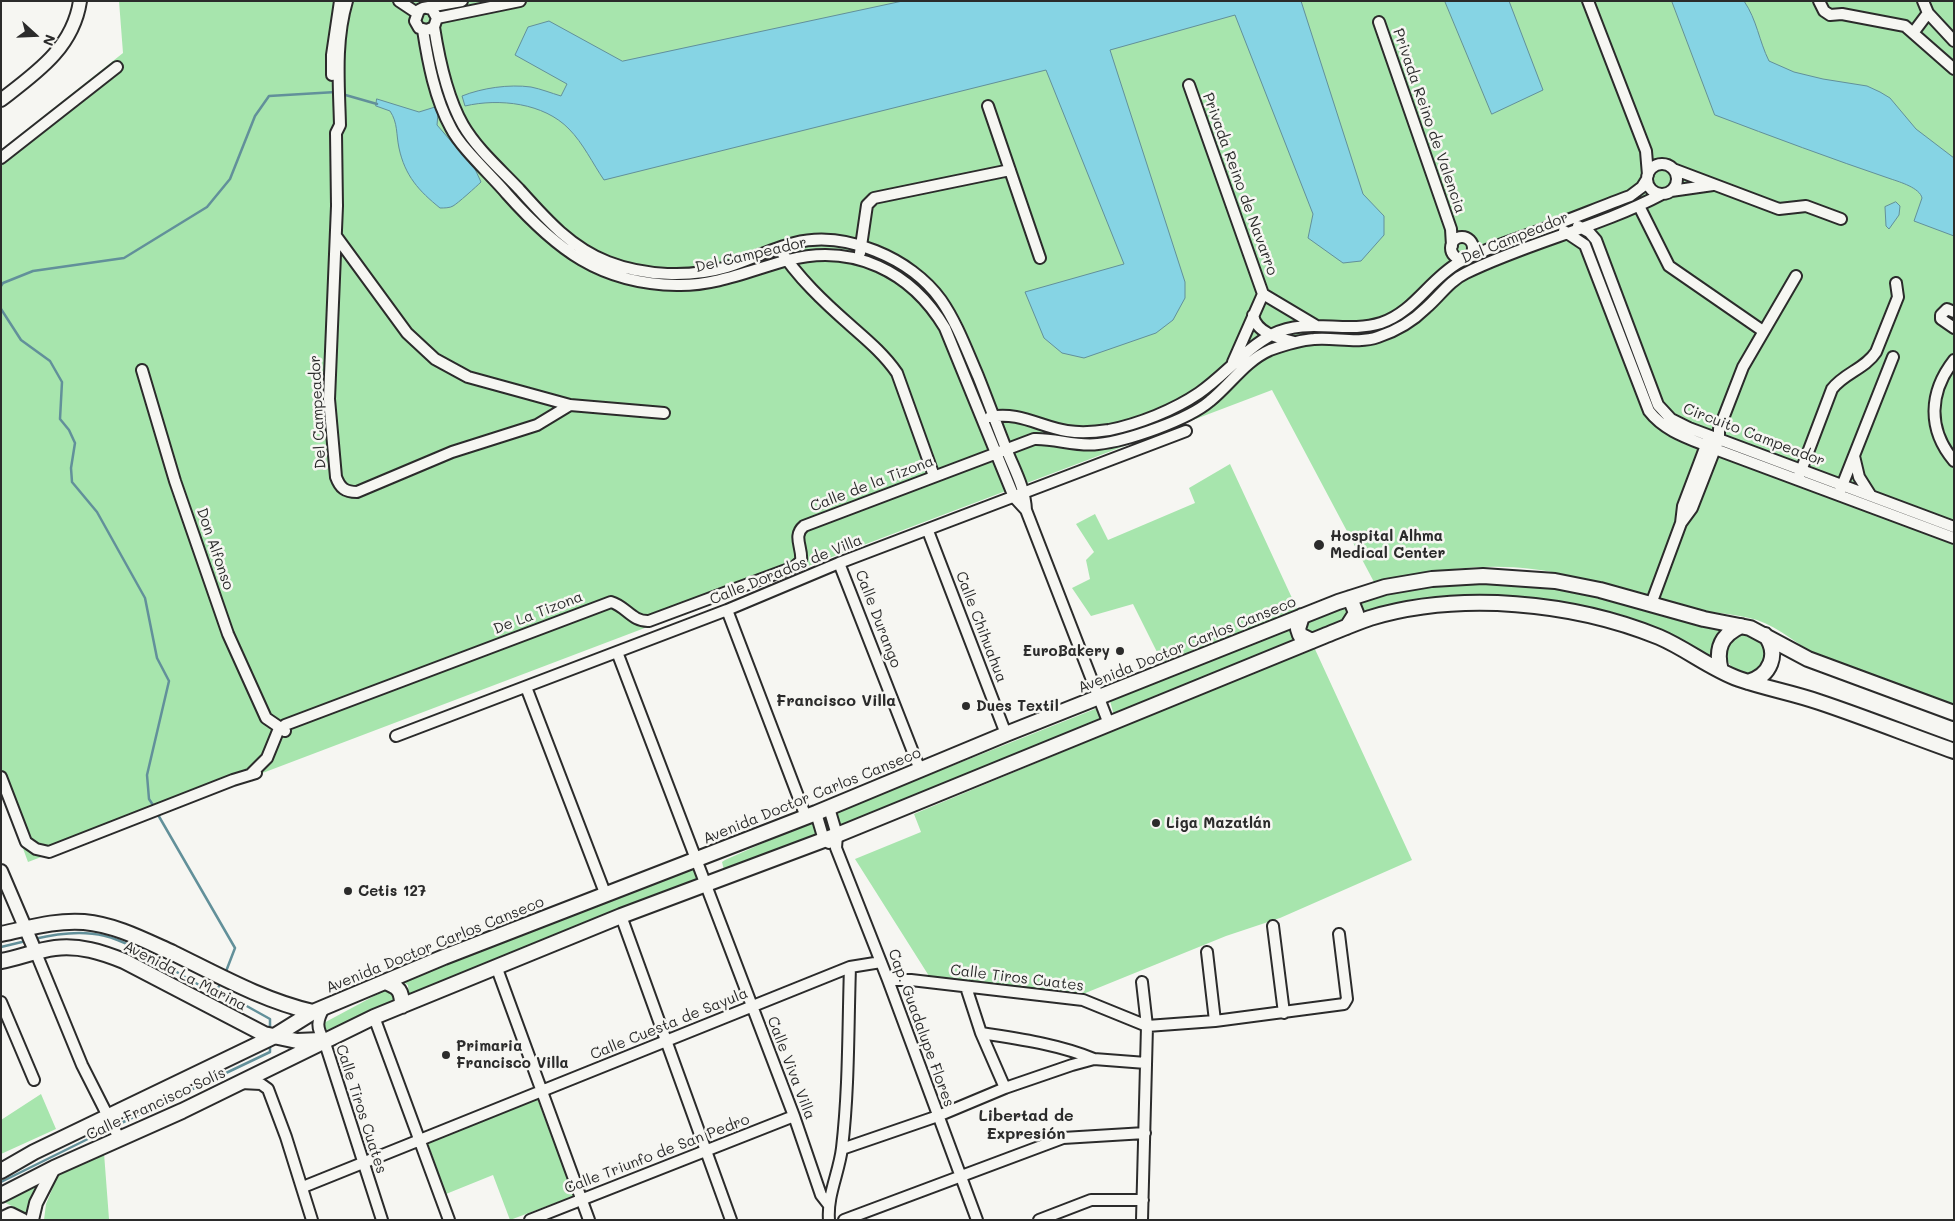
<!DOCTYPE html>
<html>
<head>
<meta charset="utf-8">
<style>
  body { margin:0 }
  #map { position:relative; width:1955px; height:1221px; overflow:hidden; background:#f6f6f2; font-family:Mali,sans-serif }
  canvas { display:block }
  .frame { position:absolute; inset:0; border:2px solid #2b2b2b; pointer-events:none }
  .north { position:absolute; left:10px; top:10px; width:50px; height:50px; -webkit-text-stroke:4px #f6f6f2; paint-order:stroke; rotate:110deg; font-size:14px; font-weight:700; line-height:20px; text-align:center; color:#2b2b2b }
  .north::after { content:''; display:block; margin:auto; width:18px; height:22px; background:#2b2b2b; clip-path:polygon(50% 0,100% 100%,50% 72%,0 100%) }
</style>
</head>
<body>
<div id="map">
<canvas width="1955" height="1221"></canvas>
<div class="frame"></div>
<div class="north">N</div>
</div>
<script>
const ctx = document.querySelector('canvas').getContext('2d');
ctx.lineJoin = 'round';
function fillPath(path, color) {
  ctx.fillStyle = color;
  ctx.fill(path, 'evenodd');
}
function strokePath(path, color, width, dash) {
  ctx.strokeStyle = color;
  ctx.lineWidth = width;
  ctx.lineCap = dash ? 'butt' : 'round';
  ctx.setLineDash(dash || []);
  ctx.stroke(path);
}
function drawText(font, color, halo, rows, align = 'center') {
  ctx.font = font + ' Mali,sans-serif';
  ctx.lineWidth = 5;
  ctx.setLineDash([]);
  ctx.textBaseline = 'middle';
  ctx.strokeStyle = halo;
  ctx.fillStyle = color;
  for (const [text, x, y, turn = 0] of rows) {
    ctx.save();
    ctx.translate(x, y);
    ctx.rotate((+turn || 0) * Math.PI / 180);
    ctx.textAlign = isNaN(turn) ? turn : align;
    if (halo) ctx.strokeText(text, 0, 0);
    ctx.fillText(text, 0, 0);
    ctx.restore();
  }
}
fillPath(new Path2D(`
  M 119,1 L 1954,1 L 1954,706 C 1910,690 1865,676 1822,657 C 1799,647 1781,628 1757,620 C 1734,613 1709,613 1686,608 C 1635,596 1585,575 1532,569 C 1480,562 1426,572 1374,582 L 1272,390 L 28,862 L 1,789 L 1,150 L 123,53 Z
  M 1230,464 L 1298,611 L 1162,662 L 1133,604 L 1091,616 L 1072,588 L 1090,579 L 1086,560 L 1094,552 L 1076,524 L 1095,514 L 1108,540 L 1195,503 L 1189,488 Z
  M 1466,582 L 1522,583 L 1598,594 L 1678,619 L 1726,630 L 1714,643 L 1713,657 L 1677,639 L 1630,621 L 1429,602 L 1115,719 L 1110,701 L 1353,600 L 1406,588 Z
  M1726 653a20 20 0 1 1 40 0a20 20 0 1 1-40 0Z
  M 1314,647 L 1412,860 L 1280,918 L 1226,936 L 1083,994 L 929,976 L 855,859 L 921,832 L 914,814 Z
  M 1100,707 L 1103,716 L 1100,721 L 838,831 L 836,812 Z
  M 817,819 L 821,837 L 724,870 L 722,862 L 725,860 Z
  M 688,869 L 694,869 L 697,874 L 696,879 L 691,883 L 409,997 L 408,985 L 401,981 Z
  M 389,988 L 396,990 L 397,1000 L 351,1023 L 323,1031 L 320,1025 Z
  M 41,1094 L 56,1129 L 1,1154 L 1,1120 Z
  M 537,1098 L 574,1196 L 510,1220 L 493,1175 L 446,1194 L 427,1141 Z
  M 104,1153 L 109,1219 L 44,1220 L 46,1204 L 58,1175 Z
  M 39,1184 L 27,1214 L 4,1202 Z`), '#a7e5ad');
const water = new Path2D(`
  M 903,1 L 1301,1 L 1363,194 L 1384,216 L 1384,235 L 1361,261 L 1343,263 L 1308,238 L 1313,214 L 1235,15 L 1110,50 L 1185,282 L 1185,298 L 1173,320 L 1156,333 L 1084,358 L 1062,353 L 1044,338 L 1025,292 L 1124,264 L 1046,70 L 604,180 C 593,164 583,143 569,129 C 544,103 499,98 465,106 L 462,96 C 482,88 509,84 531,87 C 541,89 551,93 561,96 L 567,84 L 515,55 L 528,27 L 549,21 L 622,61 Z
  M 1445,1 L 1509,1 L 1543,90 L 1492,114 Z
  M 1672,1 L 1744,1 C 1757,20 1759,41 1769,61 L 1794,72 L 1823,79 L 1867,86 L 1880,92 L 1890,98 L 1916,129 L 1954,158 L 1954,236 L 1914,221 L 1922,198 C 1920,188 1900,182 1891,179 C 1832,159 1773,137 1715,115 Z
  M 377,99 L 419,112 L 435,107 L 438,113 L 437,125 L 475,169 L 481,182 C 477,186 457,204 453,206 C 450,208 444,208 440,208 C 419,191 405,176 399,148 C 396,134 398,123 390,111 L 376,106 Z
  M 1896,202 L 1900,206 L 1899,215 L 1889,229 L 1886,226 L 1885,207 Z`);
fillPath(water, '#86d4e4');
strokePath(water, '#62909a', 1);
strokePath(new Path2D(`
  M 342,94 L 377,104
  M 1,286 L 3,283 L 33,271 L 124,258 L 207,207 L 230,179 L 255,116 L 269,96 L 336,92
  M 1,309 L 21,340 L 50,361 L 62,382 L 60,419 L 69,430 L 75,443 L 71,468 L 72,482 L 97,512 L 145,598 L 157,658 L 169,681 L 147,775 L 149,799 L 155,808
  M 157,813 L 235,948 L 225,974
  M 34,939 C 100,923 120,939 175,971 C 189,979 202,989 217,990 L 221,982
  M 1,947 L 26,941
  M 218,990 L 270,1019 L 270,1031
  M 115,1126 L 270,1052 L 270,1044
  M 1,1182 L 110,1128`), '#62909a', 2.5);
const minor = new Path2D(`
  M 347,1 C 335,41 339,85 340,125 L 336,133 L 337,206 L 329,399 L 336,477 C 340,488 345,492 357,492 L 452,452 L 537,425 L 570,405
  M 399,1 L 417,13
  M 1588,1 L 1646,151 L 1648,175
  M 1819,1 L 1824,11 L 1830,15 L 1842,14 L 1905,26 L 1954,69
  M 1923,1 L 1928,13 L 1954,41
  M 427,8 L 432,9 L 437,18 L 434,27 L 427,30 L 419,28 L 415,21 L 419,10 L 423,8 L 462,1
  M 437,18 L 520,1
  M 1379,22 L 1451,229 L 1452,246
  M 434,27 C 439,59 447,97 463,125 C 477,149 500,169 519,189 C 545,218 570,247 608,262 C 644,276 690,278 727,267 C 749,260 771,249 794,243 C 845,230 911,258 941,300 C 957,323 967,351 978,376 C 988,401 997,426 1007,451 C 1015,471 1025,488 1026,510 L 1109,724
  M 423,30 C 428,62 435,99 451,128 C 461,148 491,175 507,194 C 556,249 600,284 677,285 C 716,286 751,270 788,260 C 853,243 911,271 945,328 L 1014,497 L 1026,510
  M 1913,33 L 1928,13
  M 332,75 L 332,55 L 340,1
  M 1189,85 L 1263,294
  M 988,106 L 1040,258
  M 1,158 L 117,67
  M1647 179a15 15 0 1 1 30 0a15 15 0 1 1-30 0Z
  M 1673,169 L 1779,209 L 1806,206 L 1841,219
  M 1671,191 L 1713,185
  M 1639,206 L 1669,266 L 1763,331
  M 1578,226 L 1589,232 L 1596,240 L 1658,405 L 1671,419 L 1689,428 L 1954,527
  M 1564,231 L 1585,245 L 1649,411 C 1665,432 1691,439 1715,449 L 1719,439 L 1719,429 L 1743,367 L 1796,276
  M 336,236 L 407,333 L 435,359 L 468,377 L 570,405 L 664,413
  M1451 248a11 11 0 1 1 22 0a11 11 0 1 1-22 0Z
  M 779,248 C 797,277 825,303 850,325 C 867,340 884,354 897,373 L 934,476
  M 860,253 L 867,205 L 874,198 L 1010,170
  M 1263,294 L 1315,325
  M 1954,312 L 1947,309 L 1941,315 L 1941,319 L 1954,328
  M 1253,315 C 1256,333 1278,338 1294,342
  M 1954,360 C 1929,392 1927,429 1954,461
  M 1233,362 L 1263,294
  M 142,370 L 175,481 L 228,634 L 266,718 L 285,731
  M 990,417 C 1018,411 1041,427 1067,431 C 1080,433 1096,432 1109,430 C 1139,424 1174,410 1199,393 C 1225,375 1245,349 1273,334 C 1307,317 1346,334 1381,323 C 1414,312 1429,280 1458,263 C 1483,249 1511,241 1538,231 C 1569,220 1600,207 1630,196 L 1642,187 L 1647,179
  M 1854,456 L 1859,477 L 1871,496
  M 1799,476 L 1832,389 C 1844,373 1865,369 1876,352 L 1898,297 L 1896,283
  M 1840,491 L 1893,357
  M 1681,523 L 1692,508 L 1715,449 L 1954,538
  M 928,531 L 1006,734
  M 839,563 L 920,770
  M 1651,604 L 1681,523 L 1683,506 L 1708,440
  M 727,610 L 806,817
  M 617,652 L 794,1116 L 821,1195 L 828,1204
  M 526,687 L 605,893
  M 396,736 L 727,610 L 839,563 L 1186,431
  M 250,775 L 267,758 L 278,731 L 285,725 L 611,602 C 626,606 632,622 649,621 L 794,567 L 801,561 C 803,548 792,536 804,526 L 1034,439 C 1055,438 1076,447 1098,444 C 1127,441 1188,420 1210,401 C 1231,384 1245,361 1270,350 C 1284,345 1299,340 1314,339 C 1335,337 1358,344 1378,337 C 1396,331 1413,321 1426,308 C 1440,296 1449,281 1466,273 C 1529,242 1600,227 1662,194
  M 1,777 L 26,842 L 36,849 L 49,852 L 233,780 L 256,773
  M 829,808 L 837,835 L 836,848 L 888,980 L 977,1220
  M 816,813 L 824,840 L 829,843
  M 621,916 L 731,1220
  M 1273,926 L 1284,1013
  M 1207,952 L 1215,1021
  M 36,953 L 82,1065 L 120,1140
  M 496,966 L 589,1220
  M 888,980 L 911,980 L 1083,1000 L 1147,1026 L 1215,1021 L 1344,1004 L 1347,999 L 1339,934
  M 1142,982 L 1147,1026 L 1142,1220
  M 966,987 L 981,1033 L 1005,1088
  M 1,1002 L 34,1080
  M 324,1008 C 317,1021 316,1027 324,1040 L 382,1220
  M 374,1017 L 449,1220
  M 981,1033 C 1019,1039 1058,1044 1094,1059
  M 241,1083 L 261,1084 L 268,1089 L 286,1137 L 312,1220
  M 842,1149 L 938,1116 L 1005,1088 L 1072,1065 L 1094,1059 L 1146,1063
  M 303,1187 L 850,967 L 881,962
  M 530,1220 L 794,1116
  M 829,1220 C 827,1195 839,1173 842,1148 C 849,1088 848,1028 850,967
  M 844,1220 L 1063,1138 L 1145,1133
  M 1039,1220 L 1091,1200 L 1143,1200`);
const tertiary = new Path2D(`
  M 1,100 C 36,73 73,48 80,1
  M 1,871 L 36,953
  M 1,1219 L 11,1214 L 23,1220
  M 32,1220 L 36,1203 L 54,1168`);
const secondary = new Path2D(`
  M 1302,616 L 1298,629 L 1300,635 L 1312,641
  M 1347,627 L 1356,613 L 1350,598
  M 1721,671 C 1715,649 1721,635 1741,626
  M 1748,682 C 1770,676 1780,654 1765,635
  M 1,934 C 30,928 54,920 84,922 C 116,925 144,940 173,953 C 218,975 264,1001 313,1012
  M 1,961 C 19,958 37,950 55,948 C 80,945 101,952 124,961 L 264,1034 L 297,1041 L 321,1040
  M 385,982 C 399,987 402,991 402,1006
  M 1,1171 L 34,1152 L 273,1037 L 313,1012 L 444,957 L 816,813 L 1006,734 L 1338,602 L 1385,587 L 1432,579 L 1483,576 L 1555,581 L 1600,590 L 1704,619 L 1750,628 L 1808,659 L 1954,713
  M 1,1195 L 54,1168 L 182,1111 L 374,1017 L 621,916 L 837,835 L 1324,636 C 1339,630 1355,623 1370,618 C 1460,591 1573,602 1659,637 C 1687,649 1711,669 1739,679 C 1765,688 1793,693 1819,702 C 1864,717 1909,735 1954,751`);
strokePath(minor, '#2b2b2b', 14);
strokePath(tertiary, '#2b2b2b', 16);
strokePath(secondary, '#2b2b2b', 18);
strokePath(minor, '#f6f6f2', 10);
strokePath(tertiary, '#f6f6f2', 12);
strokePath(secondary, '#f6f6f2', 14);
for (const [x, y, r, color] of [
  [1319,545,6,"#2b2b2b"],
  [1120,651,5,"#2b2b2b"],
  [966,706,5,"#2b2b2b"],
  [1156,823,5,"#2b2b2b"],
  [348,891,5,"#2b2b2b"],
  [446,1055,5,"#2b2b2b"]
]) {
  const dot = new Path2D();
  dot.arc(x, y, r, 0, 2 * Math.PI);
  ctx.fillStyle = color;
  ctx.fill(dot);
  strokePath(dot, '#f6f6f2', 2);
}
drawText('15px', '#2b2b2b', '#f6f6f2', [
  ["Privada Reino de Valencia",1429,121,71],
  ["Privada Reino de Navarro",1240,184,70],
  ["Del Campeador",1515,238,-22],
  ["Del Campeador",751,255,-13],
  ["Del Campeador",318,412,-93],
  ["Circuito Campeador",1754,435,21],
  ["Calle de la Tizona",872,484,-21],
  ["Don Alfonso",215,549,71],
  ["Calle Dorados de Villa",786,570,-22],
  ["De La Tizona",538,613,-21],
  ["Calle Durango",878,619,69],
  ["Calle Chihuahua",981,627,69],
  ["Avenida Doctor Carlos Canseco",1187,645,-22],
  ["Avenida Doctor Carlos Canseco",812,796,-22],
  ["Avenida Doctor Carlos Canseco",435,945,-22],
  ["Avenida La Marina",185,976,27],
  ["Calle Tiros Cuates",1017,978,7],
  ["Calle Cuesta de Sayula",669,1024,-22],
  ["Cap. Guadalupe Flores",921,1028,70],
  ["Calle Viva Villa",791,1068,69],
  ["Calle Francisco Solís",156,1104,-25],
  ["Calle Tiros Cuates",361,1109,72],
  ["Calle Triunfo de San Pedro",657,1154,-21]
]);
drawText('bold 15px', '#2b2b2b', '#f6f6f2', [
  ["Hospital Alhma",1330,536],
  ["Medical Center",1330,553],
  ["EuroBakery",1110,651,"right"],
  ["Dues Textil",976,706],
  ["Liga Mazatlán",1166,823],
  ["Cetis 127",358,891],
  ["Primaria",456,1046],
  ["Francisco Villa",456,1063]
], 'left');
drawText('bold 16px', '#2b2b2b', '#f6f6f2', [
  ["Francisco Villa",836,701],
  ["Libertad de",1026,1116],
  ["Expresión",1026,1134]
]);
</script>
</body>
</html>
